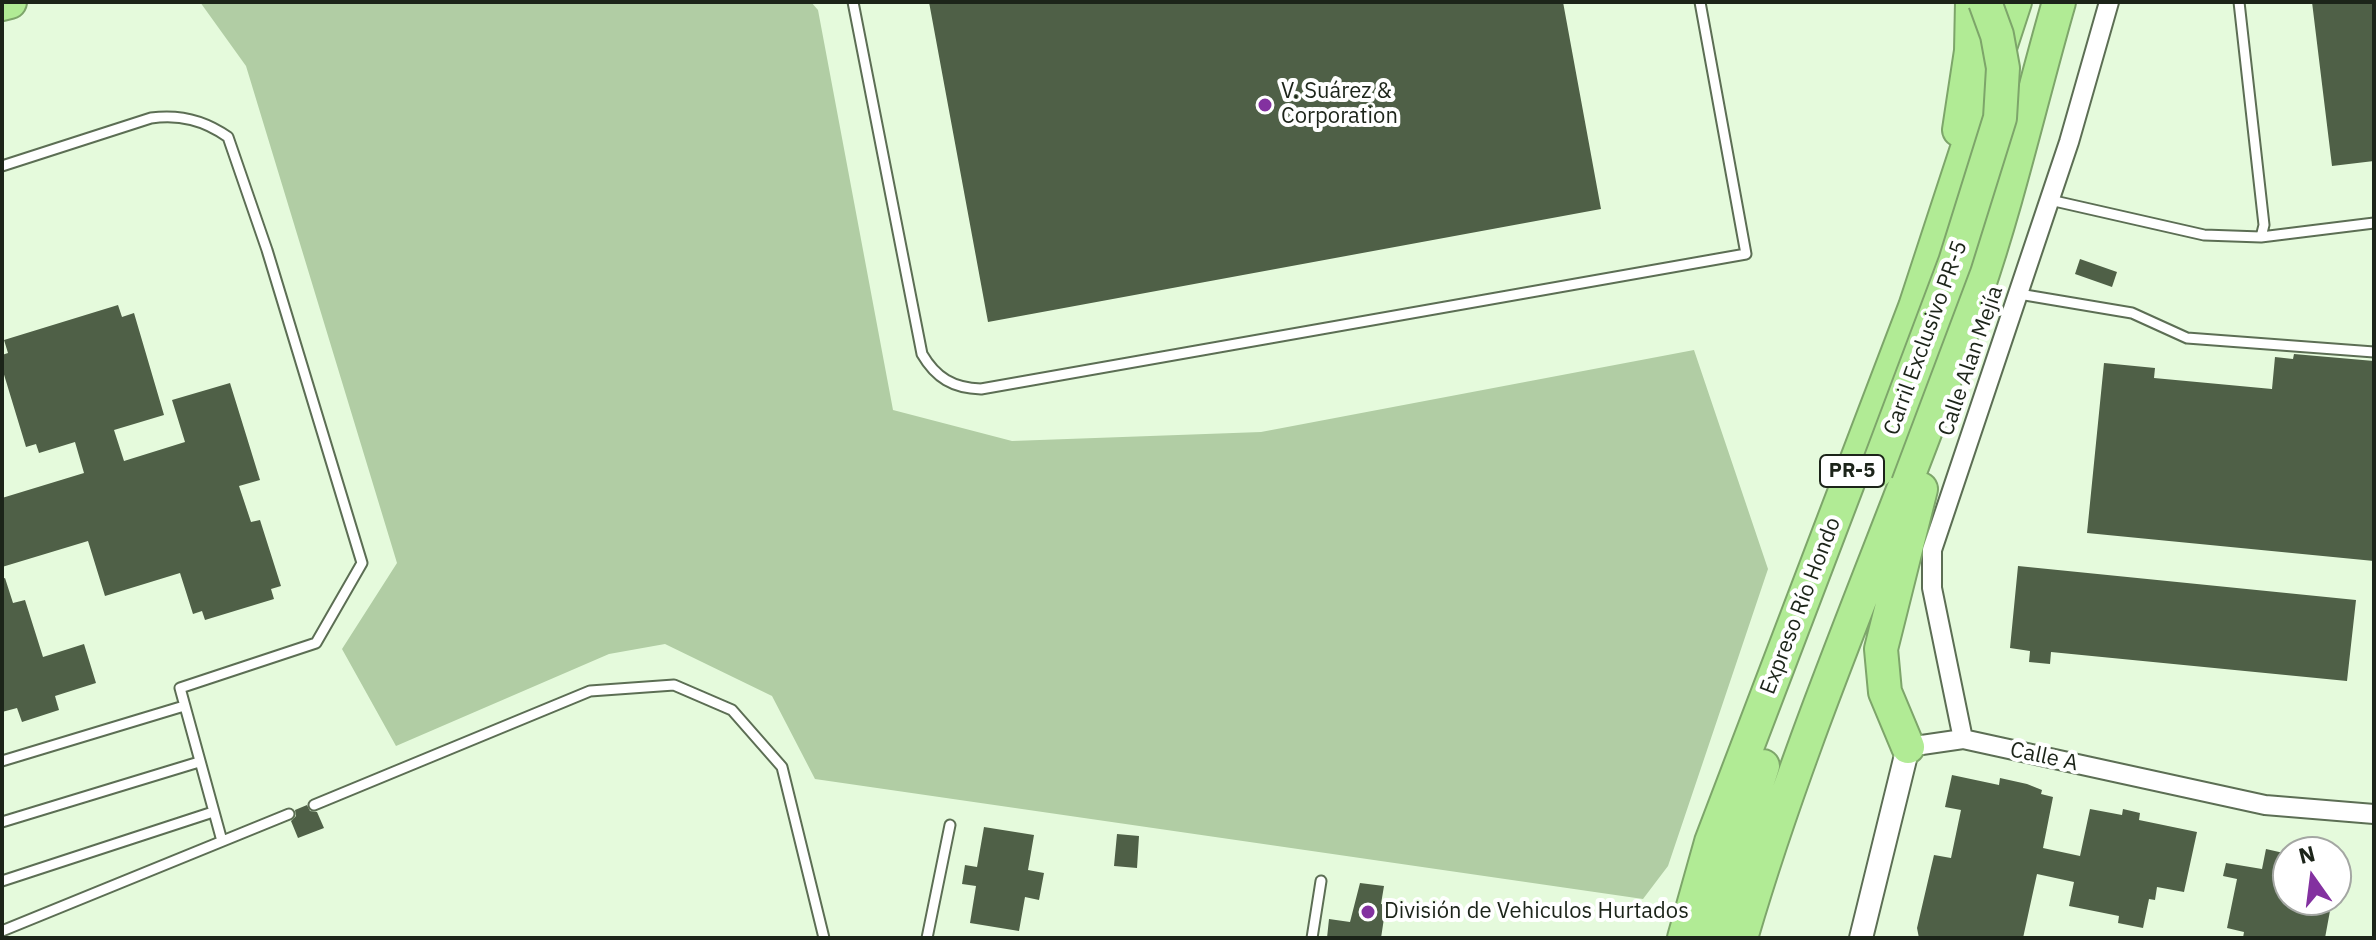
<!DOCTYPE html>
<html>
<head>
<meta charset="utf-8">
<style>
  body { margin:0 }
  #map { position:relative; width:2376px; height:940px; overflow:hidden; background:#e5fadc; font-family:"IBM Plex Sans",sans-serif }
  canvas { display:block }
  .frame { position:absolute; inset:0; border:4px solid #1c2419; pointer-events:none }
  .north { position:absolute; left:2272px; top:836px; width:80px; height:80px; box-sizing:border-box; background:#fff; border:2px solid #a4a7a3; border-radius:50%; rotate:346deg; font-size:22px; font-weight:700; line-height:32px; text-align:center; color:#1c2419 }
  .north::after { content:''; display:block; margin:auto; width:28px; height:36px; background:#8331a0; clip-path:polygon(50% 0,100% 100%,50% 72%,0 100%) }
</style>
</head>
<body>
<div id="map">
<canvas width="2376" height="940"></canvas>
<div class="frame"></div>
<div class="north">N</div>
</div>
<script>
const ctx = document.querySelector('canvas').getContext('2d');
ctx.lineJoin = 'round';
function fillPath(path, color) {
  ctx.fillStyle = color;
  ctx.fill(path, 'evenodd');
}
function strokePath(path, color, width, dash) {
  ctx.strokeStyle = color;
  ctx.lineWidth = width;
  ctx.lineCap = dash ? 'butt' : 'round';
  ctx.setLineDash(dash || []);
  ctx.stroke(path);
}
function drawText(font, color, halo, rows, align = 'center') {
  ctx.font = font + ' "IBM Plex Sans",sans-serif';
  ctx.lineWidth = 8;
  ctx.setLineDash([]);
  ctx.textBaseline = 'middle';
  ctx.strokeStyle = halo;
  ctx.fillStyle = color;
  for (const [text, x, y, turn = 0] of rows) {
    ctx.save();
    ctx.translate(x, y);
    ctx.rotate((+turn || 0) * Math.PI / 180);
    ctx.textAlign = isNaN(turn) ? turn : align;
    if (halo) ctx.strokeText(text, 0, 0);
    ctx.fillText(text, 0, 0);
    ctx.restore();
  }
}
fillPath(new Path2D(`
  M 200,2 L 811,2 L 818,10 L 893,410 L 1012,441 L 1261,432 L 1694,350 L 1768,569 L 1668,866 L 1643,899 L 815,779 L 772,696 L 665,644 L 609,654 L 396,746 L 342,649 L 397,563 L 246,66 Z`), '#b1cda4');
fillPath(new Path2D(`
  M 929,2 L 1563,2 L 1601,209 L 988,322 Z
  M 2312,2 L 2374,2 L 2374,161 L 2332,166 Z
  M 2080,259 L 2117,272 L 2112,287 L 2075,274 Z
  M 118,305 L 122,317 L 134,313 L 164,415 L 114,430 L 124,461 L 185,442 L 172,400 L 230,383 L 260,480 L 239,486 L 251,522 L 260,520 L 281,586 L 271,589 L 274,599 L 205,620 L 202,611 L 193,614 L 180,573 L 105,596 L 88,541 L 2,567 L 2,498 L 84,473 L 75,442 L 39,453 L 36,444 L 26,447 L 2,368 L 2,355 L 8,353 L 4,340 Z
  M 2294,354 L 2374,361 L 2374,561 L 2087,533 L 2104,363 L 2155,368 L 2154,378 L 2272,389 L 2275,357 L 2293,359 Z
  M 2018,566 L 2356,600 L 2347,681 L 2051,652 L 2050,664 L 2029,662 L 2030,651 L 2010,648 Z
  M 5,578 L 13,603 L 25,600 L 43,657 L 84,644 L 96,683 L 55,696 L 59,710 L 22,722 L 17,708 L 2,712 L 2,579 Z
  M 1952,775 L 1999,785 L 2000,778 L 2027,784 L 2042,790 L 2041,794 L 2053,797 L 2043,848 L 2080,856 L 2090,809 L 2122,815 L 2123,809 L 2140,813 L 2139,820 L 2197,832 L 2184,892 L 2157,887 L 2155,900 L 2149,899 L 2143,928 L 2118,923 L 2119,916 L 2069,906 L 2074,882 L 2037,874 L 2023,938 L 1919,938 L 1917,928 L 1934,855 L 1951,858 L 1961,810 L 1945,807 Z
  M 307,805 L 310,811 L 317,812 L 324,828 L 298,838 L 291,821 L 296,816 L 295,810 Z
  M 984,827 L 1034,835 L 1028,870 L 1044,873 L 1039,900 L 1025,897 L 1019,931 L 970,923 L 976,886 L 962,884 L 965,865 L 977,867 Z
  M 1117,834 L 1139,836 L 1137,868 L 1114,866 Z
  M 2266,849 L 2288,854 L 2288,900 L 2332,900 L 2325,938 L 2243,938 L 2244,932 L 2227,928 L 2237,879 L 2223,876 L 2226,863 L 2262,869 Z
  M 1360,883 L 1384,886 L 1381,904 L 1386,905 L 1381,938 L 1327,938 L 1329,919 L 1350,922 Z`), '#4f6047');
const service = new Path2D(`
  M 853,2 L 922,354 C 936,378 953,388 981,389 L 1746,254 L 1700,2
  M 2239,2 L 2264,225 L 2261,237
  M 2,166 L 151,118 C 180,114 204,120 228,137 L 267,250 L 362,563 L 316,643 L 180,688 L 222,841
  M 2050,200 L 2204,235 L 2261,237 L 2374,223
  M 2019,294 L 2132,313 L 2187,338 L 2374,352
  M 2,761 L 184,706
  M 314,805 L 590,691 L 674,685 L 732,710 L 782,767 L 824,938
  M 2,822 L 199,762
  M 2,881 L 213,812
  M 2,931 L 289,814
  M 927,938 L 950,825
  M 1312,938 L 1321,881`);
const minor = new Path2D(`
  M 1963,739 L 1932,588 L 1932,550 L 2069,142 L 2109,2
  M 1908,747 L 1963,739 L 2265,805 L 2374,814`);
const tertiary = new Path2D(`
  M 1861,938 L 1908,747`);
const motorway = new Path2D(`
  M 2,4 L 10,2
  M 1959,130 L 1971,51 L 1972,2
  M 1908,747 L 1885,692 L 1881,649 L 1921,489
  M 1684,938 L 1711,842 L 1915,307 L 2015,2
  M 1708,938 L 1763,766
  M 1741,938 C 1805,718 1901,510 1976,294 C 2009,198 2031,99 2059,2`);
strokePath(service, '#5c6e54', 13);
strokePath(minor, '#5c6e54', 22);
strokePath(tertiary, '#5c6e54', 26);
strokePath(motorway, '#7da56a', 36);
strokePath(service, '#fff', 9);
strokePath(minor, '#fff', 18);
strokePath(tertiary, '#fff', 22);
strokePath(motorway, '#b1eb95', 32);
const motorwayBridge = new Path2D(`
  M 1876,472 L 1955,262 L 2000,118 L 2003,68 L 1997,35 L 1985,2`);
strokePath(motorwayBridge, '#7da56a', 36, []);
strokePath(motorwayBridge, '#b1eb95', 32);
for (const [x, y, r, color] of [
  [1265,105,8,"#8331a0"],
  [1368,912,8,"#8331a0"]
]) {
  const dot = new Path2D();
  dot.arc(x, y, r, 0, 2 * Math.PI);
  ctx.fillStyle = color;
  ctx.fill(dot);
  strokePath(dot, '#fff', 3);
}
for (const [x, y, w] of [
  [1852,471,64]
]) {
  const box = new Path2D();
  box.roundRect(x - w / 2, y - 16, w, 32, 6);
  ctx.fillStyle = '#fff';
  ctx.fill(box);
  strokePath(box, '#1c2419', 2);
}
drawText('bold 20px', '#1c2419', null, [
  ["PR-5",1852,471]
]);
drawText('22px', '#1c2419', '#fff', [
  ["V. Suárez &",1281,92],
  ["Corporation",1281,117],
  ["División de Vehiculos Hurtados",1384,912]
], 'left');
drawText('22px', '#1c2419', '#fff', [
  ["Carril Exclusivo PR-5",1926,338,-70],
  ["Calle Alan Mejía",1971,361,-71],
  ["Expreso Río Hondo",1801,606,-69],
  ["Calle A",2044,757,12]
]);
</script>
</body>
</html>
